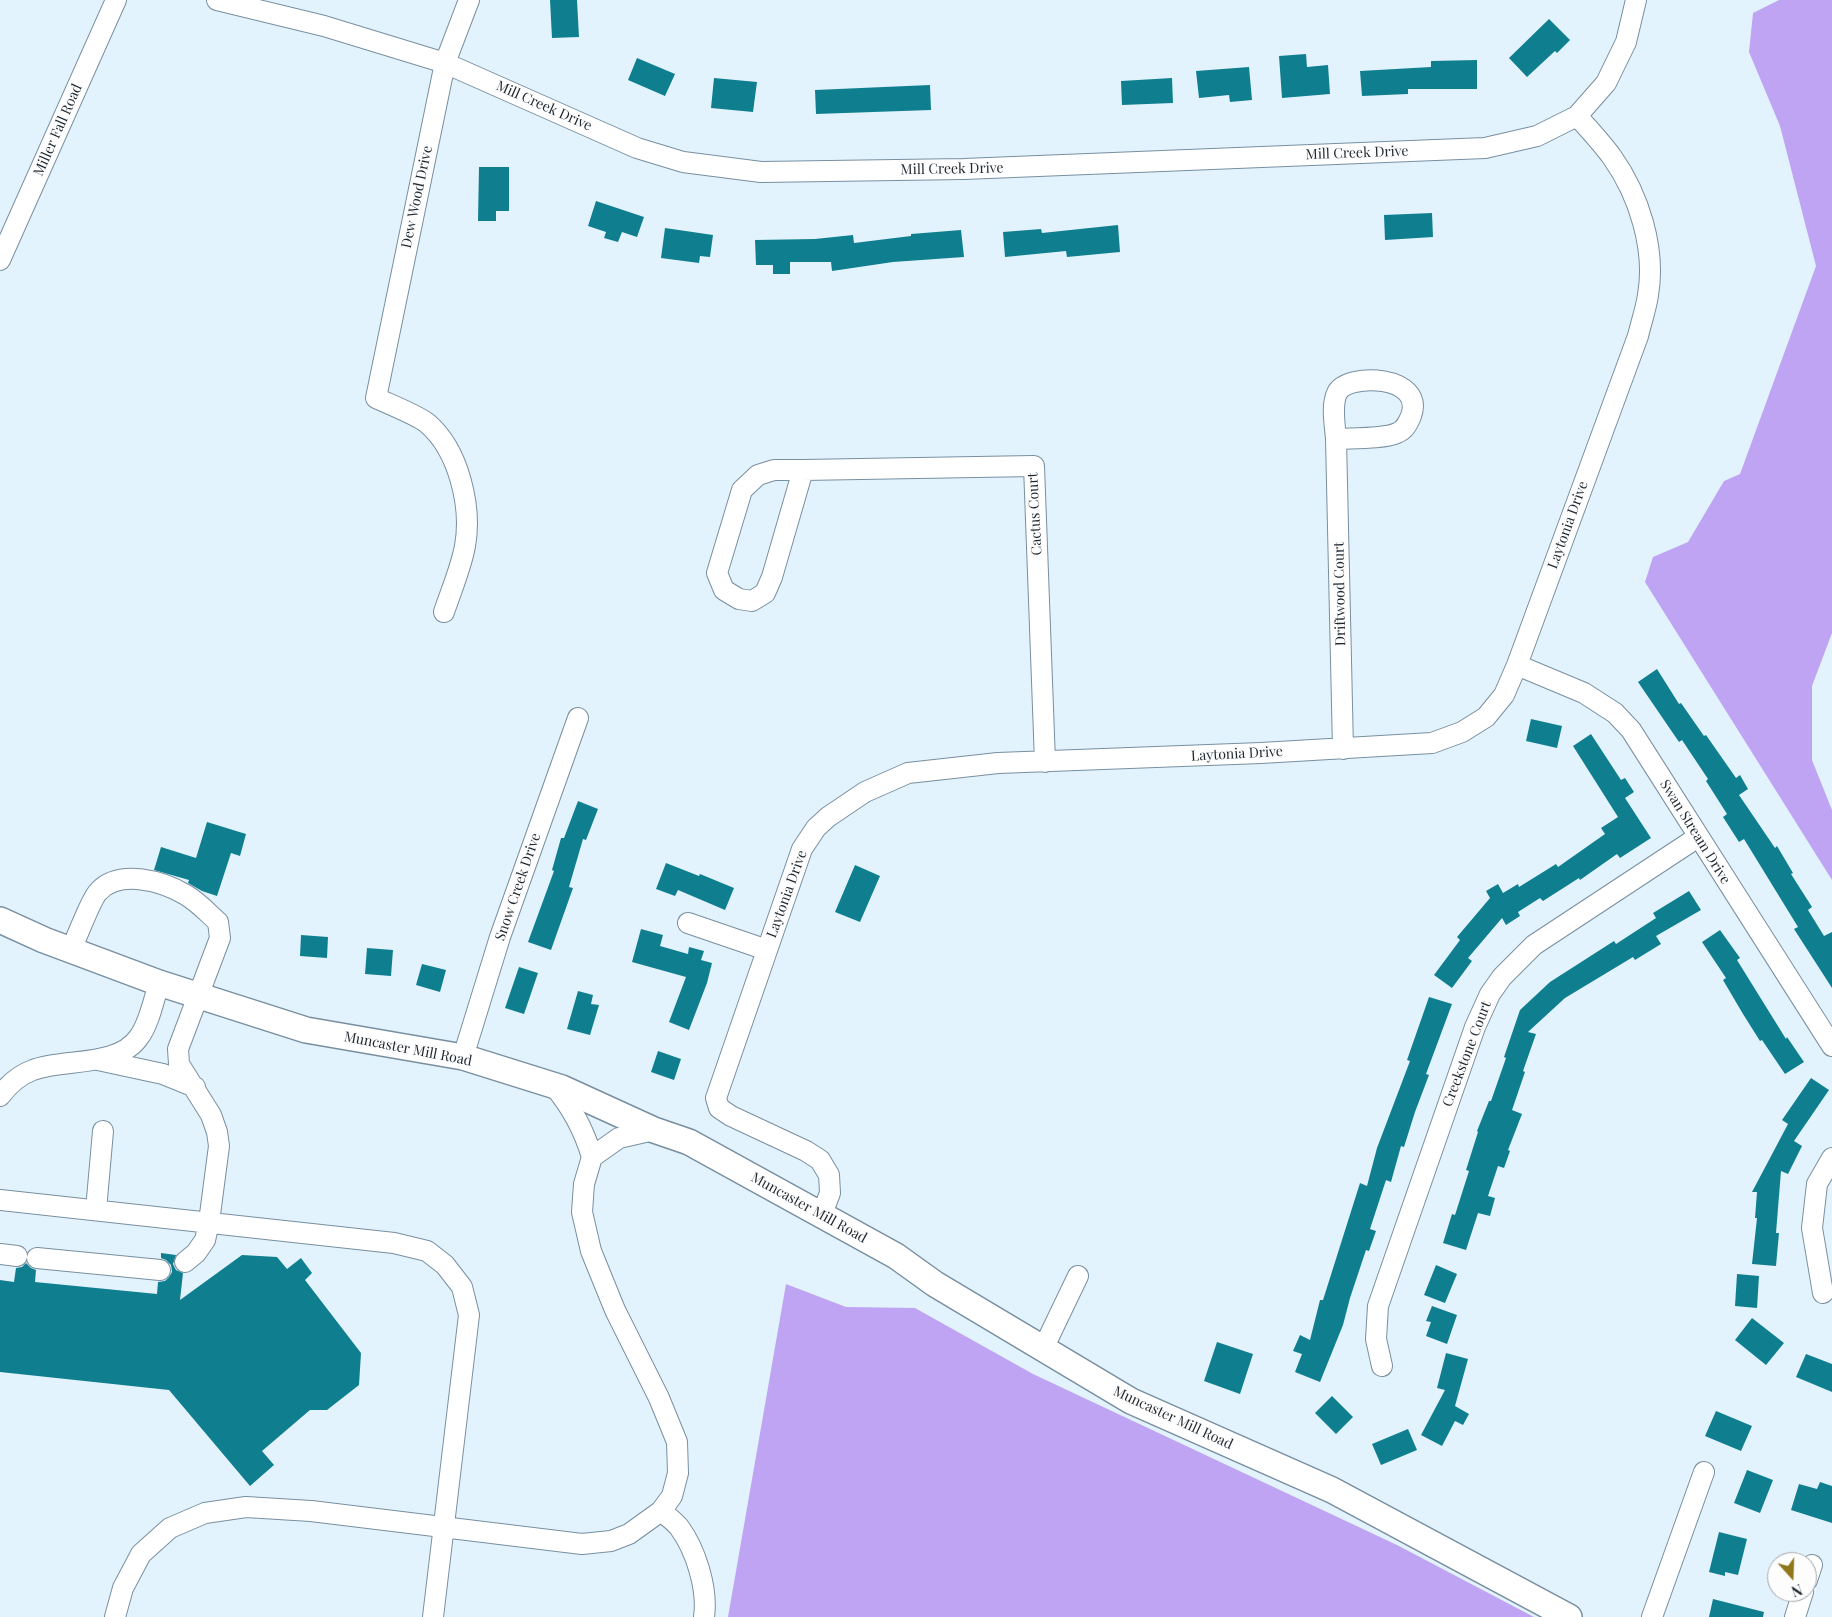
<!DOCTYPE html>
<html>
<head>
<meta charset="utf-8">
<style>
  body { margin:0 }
  #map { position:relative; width:1832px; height:1617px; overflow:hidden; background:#e3f3fe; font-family:"Playfair Display",serif }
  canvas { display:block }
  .north { position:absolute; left:1767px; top:1552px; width:50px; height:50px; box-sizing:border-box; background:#fdfdfd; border:1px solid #a4a7aa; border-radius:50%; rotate:160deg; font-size:14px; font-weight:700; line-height:20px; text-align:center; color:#1e272e }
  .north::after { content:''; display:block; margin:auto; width:18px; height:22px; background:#90771c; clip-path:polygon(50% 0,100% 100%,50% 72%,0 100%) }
</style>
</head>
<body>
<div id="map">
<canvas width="1832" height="1617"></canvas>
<div class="north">N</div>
</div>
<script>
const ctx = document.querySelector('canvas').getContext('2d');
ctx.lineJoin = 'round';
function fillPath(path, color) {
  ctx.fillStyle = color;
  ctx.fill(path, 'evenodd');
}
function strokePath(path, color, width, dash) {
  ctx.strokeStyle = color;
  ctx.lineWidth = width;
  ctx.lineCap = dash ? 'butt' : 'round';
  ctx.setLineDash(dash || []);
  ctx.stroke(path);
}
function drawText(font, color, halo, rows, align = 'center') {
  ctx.font = font + ' "Playfair Display",serif';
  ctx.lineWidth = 4;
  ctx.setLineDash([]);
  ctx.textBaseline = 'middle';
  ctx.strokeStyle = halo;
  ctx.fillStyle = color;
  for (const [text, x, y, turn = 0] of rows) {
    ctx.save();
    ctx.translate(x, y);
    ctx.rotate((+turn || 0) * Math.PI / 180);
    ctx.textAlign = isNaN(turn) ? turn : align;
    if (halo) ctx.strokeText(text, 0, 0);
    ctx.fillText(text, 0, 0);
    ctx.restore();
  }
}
fillPath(new Path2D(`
  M 1779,0 L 1832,0 L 1832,633 L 1812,686 L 1812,760 L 1832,810 L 1832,880 L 1645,582 L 1653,557 L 1688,542 L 1724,481 L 1740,474 L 1816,266 L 1780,126 L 1749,52 L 1753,13 Z
  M 786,1284 L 846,1307 L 915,1308 L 1033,1374 L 1397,1545 L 1534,1617 L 728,1617 Z`), '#c0a4f4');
fillPath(new Path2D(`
  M 550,0 L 577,0 L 579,37 L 552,38 Z
  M 1549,19 L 1570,40 L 1557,53 L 1555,51 L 1527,77 L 1509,58 Z
  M 1306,54 L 1307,67 L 1328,65 L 1330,94 L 1282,98 L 1279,56 Z
  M 637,58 L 675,74 L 665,96 L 628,80 Z
  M 1477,60 L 1477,89 L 1408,89 L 1408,94 L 1362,96 L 1360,71 L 1431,67 L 1431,61 Z
  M 1249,67 L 1252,100 L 1230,102 L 1229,95 L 1199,98 L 1196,71 Z
  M 714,78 L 757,82 L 753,112 L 711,108 Z
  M 1172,78 L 1173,103 L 1122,105 L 1121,81 Z
  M 930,85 L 931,110 L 816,114 L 815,90 Z
  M 479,167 L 509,167 L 509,211 L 496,211 L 496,221 L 478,221 Z
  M 596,201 L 644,217 L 637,237 L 622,232 L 618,242 L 604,238 L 606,232 L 588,226 Z
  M 1432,213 L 1433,237 L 1385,240 L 1384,215 Z
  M 1118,225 L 1120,252 L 1067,257 L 1066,251 L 1005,257 L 1003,232 L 1041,229 L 1042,233 Z
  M 665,228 L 713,235 L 710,257 L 700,256 L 699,263 L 661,258 Z
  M 961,230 L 964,257 L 893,262 L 832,271 L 831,262 L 790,262 L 790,274 L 773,274 L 773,265 L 756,265 L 755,240 L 815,239 L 853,235 L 854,243 L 911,236 L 911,234 Z
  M 1657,669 L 1679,704 L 1681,703 L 1704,736 L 1706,735 L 1736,778 L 1740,775 L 1748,789 L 1739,795 L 1775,848 L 1777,846 L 1793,873 L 1791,874 L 1812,907 L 1808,910 L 1824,936 L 1832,932 L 1832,988 L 1794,929 L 1798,927 L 1744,839 L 1739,842 L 1723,817 L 1727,814 L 1706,781 L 1708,779 L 1682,740 L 1679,742 L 1638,682 Z
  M 1531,719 L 1562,726 L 1557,748 L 1526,741 Z
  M 1591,734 L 1621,780 L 1625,778 L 1634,792 L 1625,798 L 1651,838 L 1620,858 L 1617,854 L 1580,880 L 1579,878 L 1543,901 L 1540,898 L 1518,912 L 1520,916 L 1506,925 L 1502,918 L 1468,958 L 1472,961 L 1452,988 L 1434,975 L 1460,940 L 1457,937 L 1490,898 L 1486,891 L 1498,884 L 1503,893 L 1518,884 L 1519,887 L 1556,864 L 1558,867 L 1605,834 L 1601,828 L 1618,817 L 1573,746 Z
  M 578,801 L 598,809 L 586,840 L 583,839 L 569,887 L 573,888 L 551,950 L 528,942 L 554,871 L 552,870 L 561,838 L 564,838 Z
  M 207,822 L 246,834 L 240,856 L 231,853 L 217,896 L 202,891 L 188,883 L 189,880 L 154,870 L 161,847 L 196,858 Z
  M 666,863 L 699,876 L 700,874 L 734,888 L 725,910 L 678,890 L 675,896 L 656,889 Z
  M 855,865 L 880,876 L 860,922 L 835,912 Z
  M 1689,891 L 1701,910 L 1656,936 L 1661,944 L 1635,960 L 1633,957 L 1565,998 L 1528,1032 L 1536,1034 L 1523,1071 L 1525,1072 L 1512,1110 L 1522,1114 L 1508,1150 L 1510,1151 L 1504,1168 L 1498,1166 L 1488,1196 L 1495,1198 L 1490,1216 L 1478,1213 L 1466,1250 L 1443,1243 L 1452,1214 L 1455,1215 L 1469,1171 L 1466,1170 L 1478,1132 L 1477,1131 L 1489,1101 L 1491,1101 L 1506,1058 L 1504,1057 L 1520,1010 L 1550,982 L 1614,941 L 1616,944 L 1656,918 L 1653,913 Z
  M 641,929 L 663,935 L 660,946 L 688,954 L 689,947 L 704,951 L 701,960 L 712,963 L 707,983 L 689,1030 L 669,1022 L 686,977 L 632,962 Z
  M 1720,930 L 1740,958 L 1737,960 L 1786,1039 L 1787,1037 L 1804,1062 L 1785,1074 L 1762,1040 L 1760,1041 L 1743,1014 L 1723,980 L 1726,978 L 1702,942 Z
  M 301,935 L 328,937 L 327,958 L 300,956 Z
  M 367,948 L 393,950 L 391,976 L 365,974 Z
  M 422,964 L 446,970 L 440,992 L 416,985 Z
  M 519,967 L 538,973 L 524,1014 L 505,1008 Z
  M 578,991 L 593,995 L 591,1004 L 599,1005 L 590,1035 L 567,1029 Z
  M 1429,997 L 1452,1004 L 1426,1074 L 1429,1075 L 1415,1112 L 1404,1147 L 1401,1146 L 1391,1182 L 1386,1180 L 1370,1229 L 1376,1231 L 1369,1251 L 1366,1250 L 1350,1298 L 1343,1325 L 1320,1382 L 1295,1372 L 1302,1354 L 1293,1351 L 1300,1335 L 1310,1340 L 1320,1300 L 1323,1300 L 1360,1183 L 1367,1186 L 1377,1148 L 1410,1061 L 1407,1060 Z
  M 658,1051 L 681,1059 L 674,1080 L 651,1072 Z
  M 1811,1078 L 1829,1090 L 1794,1141 L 1802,1146 L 1788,1174 L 1781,1171 L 1776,1233 L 1779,1233 L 1776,1266 L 1752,1264 L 1757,1218 L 1755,1218 L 1757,1192 L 1752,1192 L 1788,1124 L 1782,1120 Z
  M 161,1253 L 176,1255 L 173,1264 L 176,1270 L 183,1273 L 180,1300 L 242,1255 L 277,1257 L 287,1269 L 301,1258 L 312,1273 L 305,1280 L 361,1353 L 359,1385 L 327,1410 L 310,1410 L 262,1451 L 274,1465 L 250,1486 L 169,1390 L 0,1372 L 0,1280 L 14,1282 L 16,1268 L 22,1267 L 26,1263 L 31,1268 L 36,1270 L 35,1282 L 157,1294 L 158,1282 L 165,1281 L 169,1277 L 172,1272 L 171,1265 L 166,1260 L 161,1258 Z
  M 1436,1265 L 1457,1274 L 1445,1303 L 1424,1295 Z
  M 1737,1274 L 1759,1276 L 1757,1308 L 1735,1306 Z
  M 1432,1306 L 1457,1315 L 1447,1344 L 1426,1336 L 1431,1322 L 1426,1321 Z
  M 1752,1318 L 1784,1343 L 1766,1365 L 1735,1340 Z
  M 1217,1342 L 1253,1354 L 1240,1394 L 1204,1381 Z
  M 1446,1353 L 1468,1359 L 1455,1406 L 1469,1414 L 1463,1425 L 1455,1421 L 1442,1446 L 1421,1435 L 1445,1390 L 1437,1388 Z
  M 1806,1354 L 1832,1364 L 1832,1392 L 1796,1377 Z
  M 1332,1396 L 1353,1417 L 1336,1434 L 1315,1413 Z
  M 1716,1411 L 1752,1426 L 1741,1451 L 1705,1436 Z
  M 1408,1429 L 1417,1450 L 1381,1465 L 1372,1444 Z
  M 1747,1470 L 1773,1480 L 1760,1513 L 1734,1503 Z
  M 1820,1482 L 1832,1486 L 1832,1523 L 1791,1510 L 1799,1484 L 1817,1489 Z
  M 1719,1532 L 1747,1539 L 1738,1575 L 1725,1572 L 1725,1576 L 1709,1572 Z
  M 1713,1599 L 1764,1612 L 1763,1617 L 1709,1617 Z`), '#0f7f8f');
const minor = new Path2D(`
  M 217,0 L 324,26 L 445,63 L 637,148 L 683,162 L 761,172 L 964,169 L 1485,148 L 1537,136 L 1577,116 L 1606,83 L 1626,42 L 1636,0
  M 0,260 L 116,0
  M 1336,439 C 1352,438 1384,439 1397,433 C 1405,430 1408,423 1411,416 C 1426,375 1347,372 1337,393 C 1331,406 1335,425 1336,439 L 1343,749
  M 803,470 L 772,577 L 765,593 L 752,601 L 739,599 L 724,590 L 717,573 L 742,490 L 758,475 L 774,470 L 803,470 L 1034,466 L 1045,762
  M 444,612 C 451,591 461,568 465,546 C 472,507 459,450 427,423 C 417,415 389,404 376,398 L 445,63 L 469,0
  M 1517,665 L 1584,693 L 1615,713 L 1631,730 L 1832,1046
  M 688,923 L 767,950
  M 71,950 C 76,939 92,897 99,891 C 120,869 163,881 186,895 C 198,902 208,913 218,922 L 220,938 L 178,1049 L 179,1064 L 211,1115 L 217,1132 L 219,1146 L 209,1222 L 205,1240 L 196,1253 L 185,1262
  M 463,1057 L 500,937 L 578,718
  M 98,1060 L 163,1074 L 195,1087
  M 553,1085 C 571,1106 584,1130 592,1157
  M 0,1096 C 9,1084 19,1075 33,1070 C 64,1058 118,1068 139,1037 C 149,1024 154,999 159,983
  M 0,1200 L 394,1243 L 427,1251 L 445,1265 L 462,1287 L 469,1315 L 433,1617
  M 96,1210 L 103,1131
  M 822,1214 L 830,1193 L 829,1175 L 820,1160 L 806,1151 L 731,1116 L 719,1108 L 716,1098 L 802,849 L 816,828 L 828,817 L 865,792 L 908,773 L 998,763 L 1261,753 L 1432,743 L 1462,732 L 1486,717 L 1504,695 L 1517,665 L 1638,336 C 1641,323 1646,309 1648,295 C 1656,249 1639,195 1612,157 C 1601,142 1589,129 1577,116
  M 0,1254 L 17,1256
  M 37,1258 L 160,1270
  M 1823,1293 L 1812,1228 L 1817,1184 L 1832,1158
  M 1043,1349 L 1078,1276
  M 1382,1366 L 1376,1339 L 1378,1306 L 1475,1027 L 1490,994 L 1502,977 L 1534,945 L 1698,837
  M 661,1511 C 667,1516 674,1521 679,1527 C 696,1550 708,1589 704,1617
  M 1807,1580 L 1812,1565
  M 115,1617 L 123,1588 L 141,1554 L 170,1528 L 205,1513 L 246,1507 L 311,1511 L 582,1544 L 611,1541 L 629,1534 L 661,1511 L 672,1496 L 678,1473 L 677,1442 L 659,1398 L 615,1310 L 591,1251 L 582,1212 L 584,1184 L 592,1157 L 619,1138 L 654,1130
  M 1652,1617 L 1704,1472
  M 1795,1617 L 1803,1592`);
const major = new Path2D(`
  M 0,920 L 44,940 L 159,983 L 306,1030 L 463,1057 L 562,1088 L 654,1130 L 689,1142 L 896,1256 L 935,1284 L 1131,1401 L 1332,1490 L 1569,1617`);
strokePath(minor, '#788fa0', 22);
strokePath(major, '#788fa0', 28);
strokePath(minor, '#fff', 20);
strokePath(major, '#fff', 25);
drawText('14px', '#1e272e', '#fdfdfd', [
  ["Mill Creek Drive",544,106,24],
  ["Miller Fall Road",58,130,-66],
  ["Mill Creek Drive",1357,153,-2],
  ["Mill Creek Drive",952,169,-1],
  ["Dew Wood Drive",417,197,-78],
  ["Cactus Court",1035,514,-93],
  ["Laytonia Drive",1568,525,-70],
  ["Driftwood Court",1340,594,-91],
  ["Laytonia Drive",1237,754,-3],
  ["Swan Stream Drive",1695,832,58],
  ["Snow Creek Drive",518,887,-71],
  ["Laytonia Drive",787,894,-70],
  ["Muncaster Mill Road",408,1049,11],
  ["Creekstone Court",1467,1054,-69],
  ["Muncaster Mill Road",809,1208,29],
  ["Muncaster Mill Road",1173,1418,25]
]);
</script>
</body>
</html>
